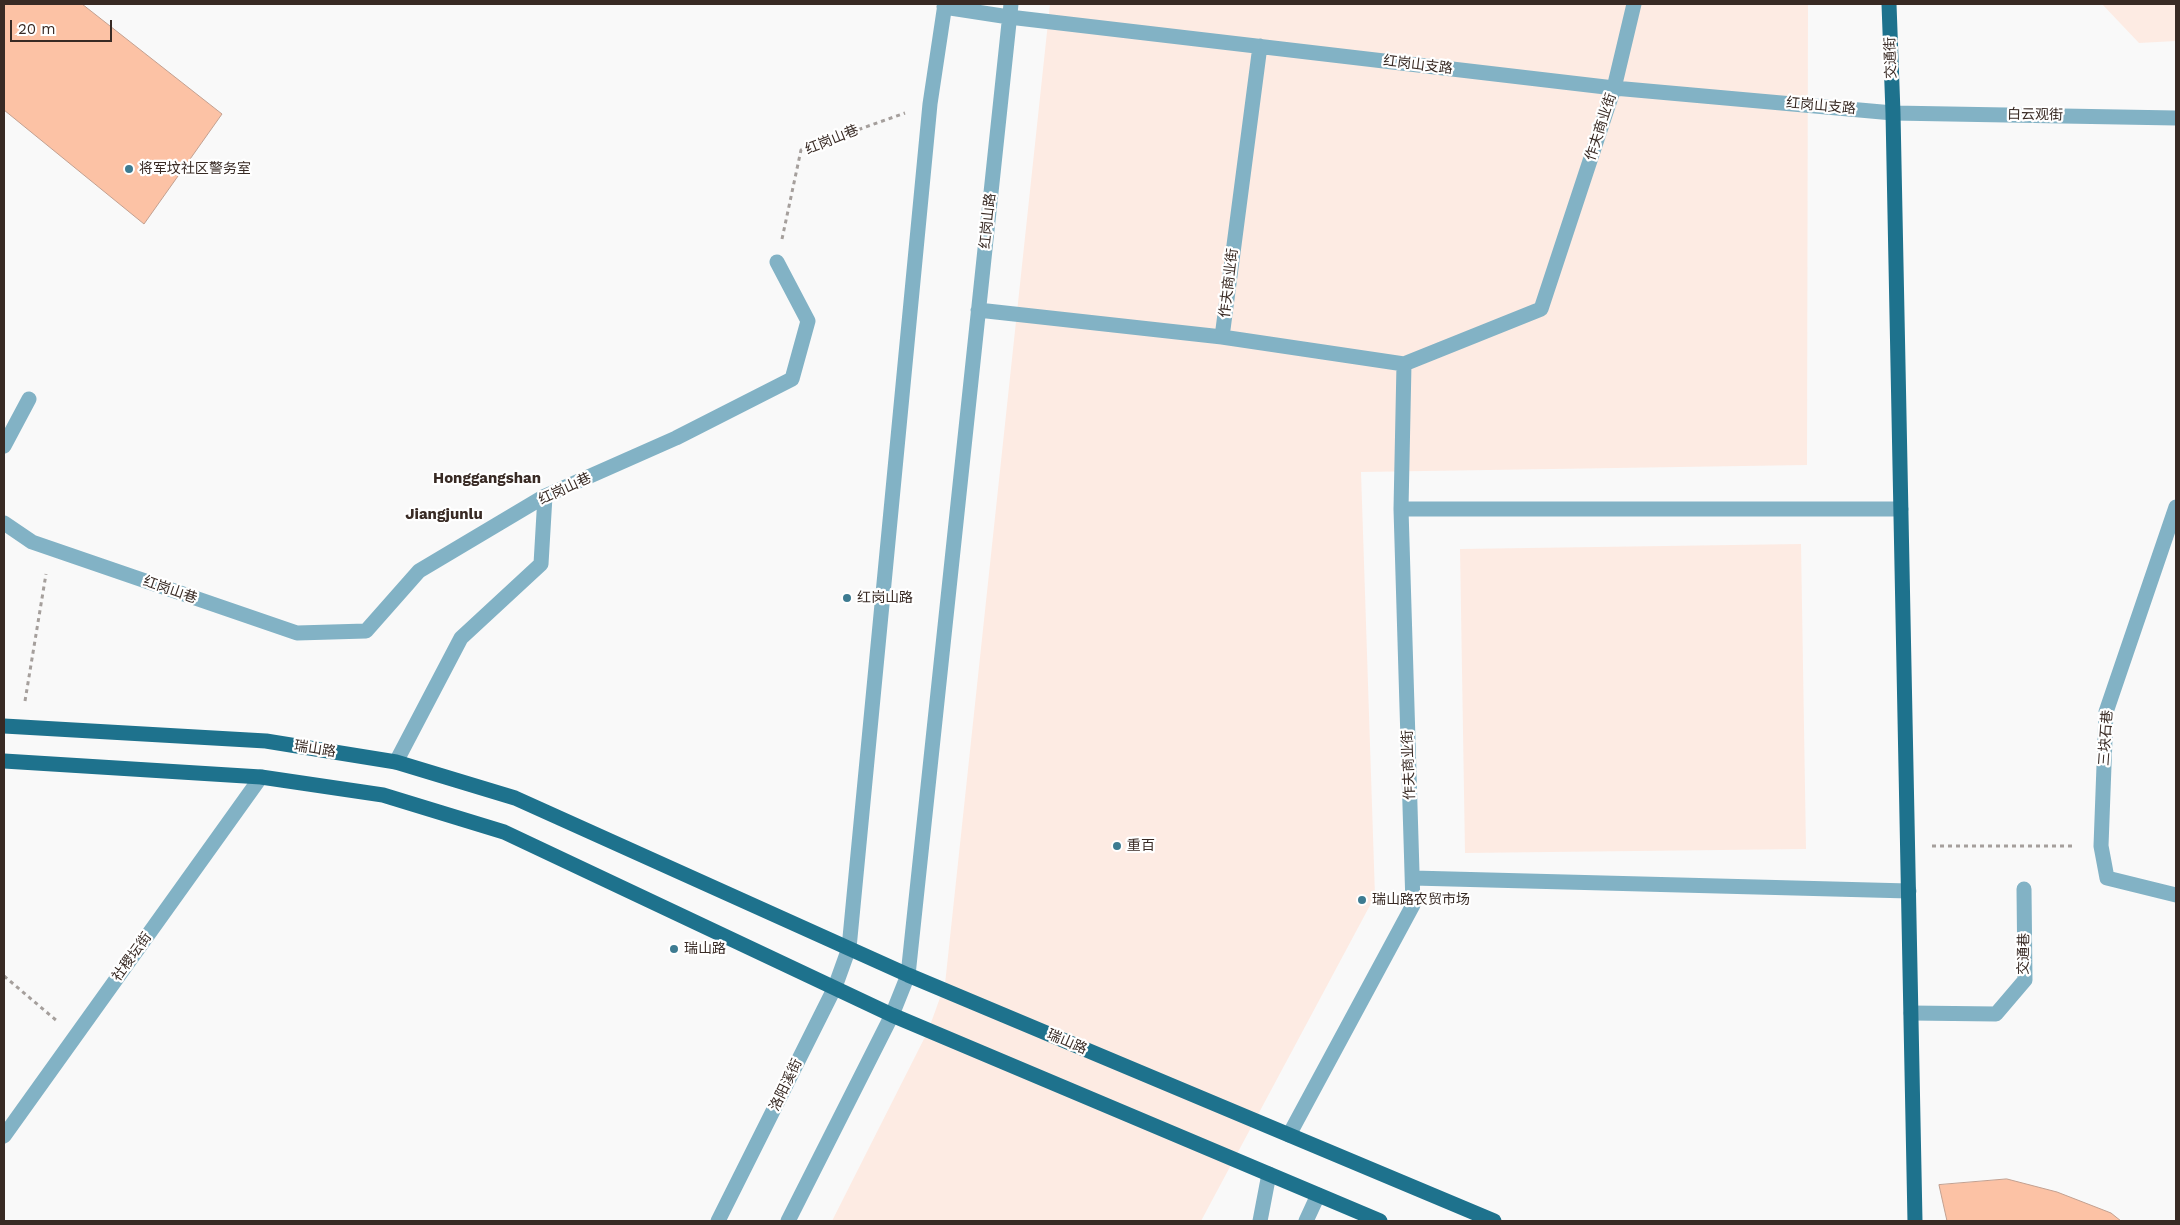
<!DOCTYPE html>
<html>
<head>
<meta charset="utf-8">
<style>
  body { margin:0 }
  #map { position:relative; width:2180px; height:1225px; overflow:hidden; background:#f9f9f9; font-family:"Work Sans",sans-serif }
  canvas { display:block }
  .frame { position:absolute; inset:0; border:5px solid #382a24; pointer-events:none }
  .scale { position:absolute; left:10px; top:20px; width:102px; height:22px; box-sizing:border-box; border:2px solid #382a24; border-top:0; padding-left:6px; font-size:15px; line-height:18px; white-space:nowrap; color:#382a24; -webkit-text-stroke:4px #fff; paint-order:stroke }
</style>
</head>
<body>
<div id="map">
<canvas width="2180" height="1225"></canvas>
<div class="frame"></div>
<div class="scale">20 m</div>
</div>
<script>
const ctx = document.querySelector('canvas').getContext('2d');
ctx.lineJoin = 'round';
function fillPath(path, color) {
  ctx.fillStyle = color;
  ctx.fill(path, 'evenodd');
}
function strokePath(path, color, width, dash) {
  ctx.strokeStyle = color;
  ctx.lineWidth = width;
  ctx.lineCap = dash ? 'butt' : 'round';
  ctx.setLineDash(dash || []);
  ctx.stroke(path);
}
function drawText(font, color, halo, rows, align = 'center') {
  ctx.font = font + ' "Work Sans","Noto Sans SC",sans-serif';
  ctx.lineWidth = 4.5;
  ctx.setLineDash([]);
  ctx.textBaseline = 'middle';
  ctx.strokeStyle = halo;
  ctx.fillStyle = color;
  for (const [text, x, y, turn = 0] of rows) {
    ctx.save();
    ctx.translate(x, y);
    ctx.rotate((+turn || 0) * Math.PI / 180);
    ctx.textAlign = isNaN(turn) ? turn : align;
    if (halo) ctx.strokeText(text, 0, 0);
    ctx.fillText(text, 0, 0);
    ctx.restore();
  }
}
fillPath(new Path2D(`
  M 1050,4 L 1808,4 L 1807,465 L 1361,472 L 1375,896 L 1201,1221 L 832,1221 L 928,1031 L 945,984 Z
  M 2102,4 L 2176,4 L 2176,41 L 2139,43 Z
  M 1801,544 L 1806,849 L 1465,853 L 1460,549 Z`), '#fdebe3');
const building = new Path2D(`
  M 4,4 L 82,4 L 222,114 L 144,224 L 4,110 Z
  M 2007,1179 L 2057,1192 L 2111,1213 L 2121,1221 L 1947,1221 L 1939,1185 Z`);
fillPath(building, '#fcc2a5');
strokePath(building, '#c2a090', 1);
strokePath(new Path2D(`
  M 782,239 L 801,150 L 905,113
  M 25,701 L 46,574
  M 1932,846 L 2076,846
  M 4,976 L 57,1021`), '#a59f9c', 3, [4, 4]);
strokePath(new Path2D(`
  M 944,7 L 1009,17 L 1614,88 L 1893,113 L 2176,118
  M 1260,46 L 1222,337 L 1404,364 L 1401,509 L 1413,905 L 1289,1135
  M 978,310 L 1222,337
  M 1404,364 L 1541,309 L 1614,88 L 1634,4
  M 4,446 L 29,399
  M 2176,507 L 2106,712 L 2101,846 L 2107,878 L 2176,895
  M 1401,509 L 1901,509
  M 4,523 L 32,542 L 297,633 L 366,631 L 419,571 L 545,496 L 676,438 L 792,379 L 808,321 L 777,262
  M 396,762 L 461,638 L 541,564 L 545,496
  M 1413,878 L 1909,891
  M 1911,1013 L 1996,1014 L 2025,980 L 2024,889
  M 4,1136 L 261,777
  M 718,1221 L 835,987 L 849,948 L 930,104 L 945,4
  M 788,1221 L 892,1015 L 908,975 L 1011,4
  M 1260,1221 L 1269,1174
  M 1306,1221 L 1318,1195`), '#82b2c5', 15);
strokePath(new Path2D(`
  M 1889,4 L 1893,113 L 1915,1221
  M 4,726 L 266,741 L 396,762 L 515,798 L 908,975 L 1494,1221
  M 4,761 L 261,777 L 383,795 L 504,832 L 892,1015 L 1380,1221`), '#1e728d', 15);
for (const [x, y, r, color] of [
  [129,169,5,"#3d7b91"],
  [847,598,5,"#3d7b91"],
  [1117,846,5,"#3d7b91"],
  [1362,900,5,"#3d7b91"],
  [674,949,5,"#3d7b91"]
]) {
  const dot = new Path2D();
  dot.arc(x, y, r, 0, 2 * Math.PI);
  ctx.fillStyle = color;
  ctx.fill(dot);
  strokePath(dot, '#fff', 2);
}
drawText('14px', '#382a24', '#fff', [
  ["交通街",1891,58,-92],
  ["红岗山支路",1418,65,7],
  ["红岗山支路",1821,106,5],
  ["白云观街",2035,115,1],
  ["作夫商业街",1601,127,-72],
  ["红岗山巷",832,140,-22],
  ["红岗山路",988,221,-84],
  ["作夫商业街",1229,283,-83],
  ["红岗山巷",565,489,-25],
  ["红岗山巷",170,590,19],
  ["三块石巷",2106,738,-86],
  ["瑞山路",315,749,9],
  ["作夫商业街",1409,765,-92],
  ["交通巷",2024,954,-89],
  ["社稷坛街",132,957,-54],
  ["瑞山路",1067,1042,23],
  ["洛阳溪街",786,1085,-64]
]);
drawText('14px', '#382a24', '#fff', [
  ["将军坟社区警务室",139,169],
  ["红岗山路",857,598],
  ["重百",1127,846],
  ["瑞山路农贸市场",1372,900],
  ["瑞山路",684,949]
], 'left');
drawText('bold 15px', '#382a24', '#fff', [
  ["Honggangshan",487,479],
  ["Jiangjunlu",444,515]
]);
</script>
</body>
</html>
